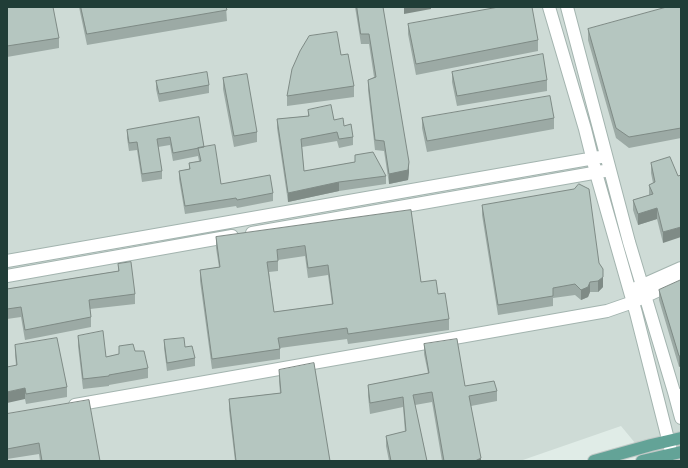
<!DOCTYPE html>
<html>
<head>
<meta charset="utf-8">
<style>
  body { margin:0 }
  #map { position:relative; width:688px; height:468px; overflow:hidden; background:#e0ece7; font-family:Signika,sans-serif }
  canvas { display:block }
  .frame { position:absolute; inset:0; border:8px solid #203d37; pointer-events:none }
</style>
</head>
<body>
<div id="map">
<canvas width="688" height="468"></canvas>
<div class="frame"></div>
</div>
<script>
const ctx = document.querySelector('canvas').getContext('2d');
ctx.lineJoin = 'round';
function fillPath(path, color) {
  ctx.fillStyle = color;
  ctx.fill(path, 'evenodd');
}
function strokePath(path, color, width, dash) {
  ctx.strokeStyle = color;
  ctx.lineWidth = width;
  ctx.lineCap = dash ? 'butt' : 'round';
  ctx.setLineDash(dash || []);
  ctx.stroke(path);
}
fillPath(new Path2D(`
  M 7,7 L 681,7 L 681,461 L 650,461 L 621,426 L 520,461 L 7,461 Z`), '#cedbd6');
const minor = new Path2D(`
  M 549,7 L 585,129 L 596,173 L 636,313 L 671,451
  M 567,7 L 629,242 L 674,392 L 681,398
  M 252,233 L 610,170
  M 7,261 L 606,156
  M 7,276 L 232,236
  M 636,288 L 681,268
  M 674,392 L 681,418
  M 75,405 L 607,311 L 633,302 L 681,280`);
const major = new Path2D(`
  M 594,461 L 651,445 L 681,438
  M 642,461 L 681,452`);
strokePath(minor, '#a3b4af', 14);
strokePath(major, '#c1c9c7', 14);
strokePath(minor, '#fff', 12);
strokePath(major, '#63a397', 12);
fillPath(new Path2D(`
  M 7,7 L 59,38 L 59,48 L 7,57 Z
  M 79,7 L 226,7 L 227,21 L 87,45 Z
  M 355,7 L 383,7 L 409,172 L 408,180 L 389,184 L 384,151 L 375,150 L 368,90 L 368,80 L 374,77 L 369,44 L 361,44 Z
  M 681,7 L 681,138 L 629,148 L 616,138 L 588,40 L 588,29 Z
  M 408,24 L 538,40 L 538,51 L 416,75 L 408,34 Z
  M 341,55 L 354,86 L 354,97 L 287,106 L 287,96 Z
  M 452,72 L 547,80 L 547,91 L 457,106 L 452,82 Z
  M 223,78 L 257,132 L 257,142 L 234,147 L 223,89 Z
  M 156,81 L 209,85 L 209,93 L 159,102 L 156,89 Z
  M 308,110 L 334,120 L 344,126 L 353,137 L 353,145 L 339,148 L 337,141 L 302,147 L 304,171 L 355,162 L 355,155 L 386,176 L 386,184 L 339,191 L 288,202 L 277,128 L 277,119 L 308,116 Z
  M 199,117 L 204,147 L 221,184 L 273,193 L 273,201 L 237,208 L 236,206 L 185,214 L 179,179 L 179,171 L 189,169 L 189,163 L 199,161 L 198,156 L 173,161 L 170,145 L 158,147 L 162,171 L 162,179 L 142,182 L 137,150 L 129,151 L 127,138 L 127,130 Z
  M 422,118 L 554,118 L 554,129 L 427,152 L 422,128 Z
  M 670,157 L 663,243 L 657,219 L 638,225 L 633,210 L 633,200 L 649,195 L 649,185 L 653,183 L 651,173 L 651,163 Z
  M 482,205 L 599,263 L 603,287 L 598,292 L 590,292 L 588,297 L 581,300 L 575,295 L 553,298 L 553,306 L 498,315 L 482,215 Z
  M 411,210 L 421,282 L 438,294 L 449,319 L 449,330 L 348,344 L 347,339 L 280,348 L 280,359 L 212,369 L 200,281 L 200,270 L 219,267 L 216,248 L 216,237 ZM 305,256 L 308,278 L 328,275 L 332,304 L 274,312 L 269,272 L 278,271 L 278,260 Z
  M 118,264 L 135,294 L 135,304 L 90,309 L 91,317 L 91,327 L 25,340 L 21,317 L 7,319 L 7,289 L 118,271 Z
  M 681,280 L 679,367 L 659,300 L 659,290 Z
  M 78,336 L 106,357 L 119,354 L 119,346 L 135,351 L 148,368 L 148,378 L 109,385 L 109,386 L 83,389 L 78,346 Z
  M 164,340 L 185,347 L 195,358 L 195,366 L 167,371 L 164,348 Z
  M 424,344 L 465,386 L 497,391 L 497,401 L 471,406 L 481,461 L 442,461 L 432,402 L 415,405 L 427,461 L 389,461 L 386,446 L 386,436 L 405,432 L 403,407 L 370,414 L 368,396 L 368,385 L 428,373 L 424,354 Z
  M 15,345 L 67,387 L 67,397 L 26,404 L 25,399 L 16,365 L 15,355 Z
  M 279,370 L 330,461 L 235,461 L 229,410 L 229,399 L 280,393 L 279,381 Z
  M 7,414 L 100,461 L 40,461 L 39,454 L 7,459 Z`), '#9caaa5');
fillPath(new Path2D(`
  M 404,7 L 431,7 L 431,9 L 404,14 Z
  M 409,162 L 409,172 L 408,180 L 389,184 L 389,174 Z
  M 339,182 L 339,191 L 288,202 L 288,193 Z
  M 657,208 L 657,219 L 638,225 L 638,214 Z
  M 681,227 L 681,237 L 663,243 L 663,232 Z
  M 603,277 L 603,287 L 598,292 L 598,281 Z
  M 590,282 L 590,292 L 588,297 L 581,300 L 581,290 Z
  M 679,356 L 681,356 L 681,366 L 679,367 Z
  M 25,388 L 25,399 L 7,403 L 7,392 Z
  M 481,458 L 481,461 L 475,461 Z`), '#7f8b86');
const building = new Path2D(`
  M 7,7 L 53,7 L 59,38 L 7,46 Z
  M 81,7 L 226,7 L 227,10 L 87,34 Z
  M 357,7 L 383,7 L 409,162 L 408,170 L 389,174 L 384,141 L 375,140 L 368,80 L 376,77 L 369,34 L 361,34 Z
  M 499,7 L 532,7 L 538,40 L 416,64 L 408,24 Z
  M 667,7 L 681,7 L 681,128 L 629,137 L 616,128 L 588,29 Z
  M 337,32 L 341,55 L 348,54 L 354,86 L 287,96 L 292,69 L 300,51 L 309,36 Z
  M 543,54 L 547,80 L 457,96 L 452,72 Z
  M 207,72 L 209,85 L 159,94 L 156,81 Z
  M 247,74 L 257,132 L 234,136 L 223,78 Z
  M 550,96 L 554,118 L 427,141 L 422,118 Z
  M 331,105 L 334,120 L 343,118 L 344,126 L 351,124 L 353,137 L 339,139 L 337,132 L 301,139 L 304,171 L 355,162 L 355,155 L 373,152 L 386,176 L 339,182 L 288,193 L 277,119 L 309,116 L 308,110 Z
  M 199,117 L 204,147 L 173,153 L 170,137 L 157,139 L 162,171 L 142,174 L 137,142 L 129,143 L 127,130 Z
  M 215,145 L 221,184 L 270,175 L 273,193 L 237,200 L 236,198 L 185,206 L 179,171 L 190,169 L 189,163 L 201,161 L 198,148 Z
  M 670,157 L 678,176 L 681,175 L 681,227 L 663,232 L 657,208 L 638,214 L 633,200 L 653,194 L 649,185 L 655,182 L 651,163 Z
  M 579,184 L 589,189 L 599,263 L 603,269 L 603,277 L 598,281 L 590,282 L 588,287 L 581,290 L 575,284 L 553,288 L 553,296 L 498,305 L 482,205 L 574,189 Z
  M 411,210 L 421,282 L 436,280 L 438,294 L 445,293 L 449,319 L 348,334 L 347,328 L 278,338 L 280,349 L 212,359 L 200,270 L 220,267 L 216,237 ZM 305,246 L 308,268 L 328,265 L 333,304 L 274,312 L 267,262 L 278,261 L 277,250 Z
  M 131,262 L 135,294 L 89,300 L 91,317 L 25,330 L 21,307 L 7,309 L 7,289 L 119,271 L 118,264 Z
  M 681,280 L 681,356 L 679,356 L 659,290 Z
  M 103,331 L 106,357 L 119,354 L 119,346 L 133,344 L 135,351 L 144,351 L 148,368 L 109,375 L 109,376 L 83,379 L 78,336 Z
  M 57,338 L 67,387 L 26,394 L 25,388 L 7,392 L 7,367 L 17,365 L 15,345 Z
  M 184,338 L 185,347 L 192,346 L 195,358 L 167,363 L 164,340 Z
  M 457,339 L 465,386 L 494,381 L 497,391 L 469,396 L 481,458 L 475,461 L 444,461 L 432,392 L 413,395 L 427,461 L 391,461 L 386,436 L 406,431 L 403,397 L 370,403 L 368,385 L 429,373 L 424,344 Z
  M 314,363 L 330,461 L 236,461 L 229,399 L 281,393 L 279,370 Z
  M 89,400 L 100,461 L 42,461 L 39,443 L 7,449 L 7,414 Z`);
fillPath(building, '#b5c6c0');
strokePath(building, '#7f8b86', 1);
</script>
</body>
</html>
